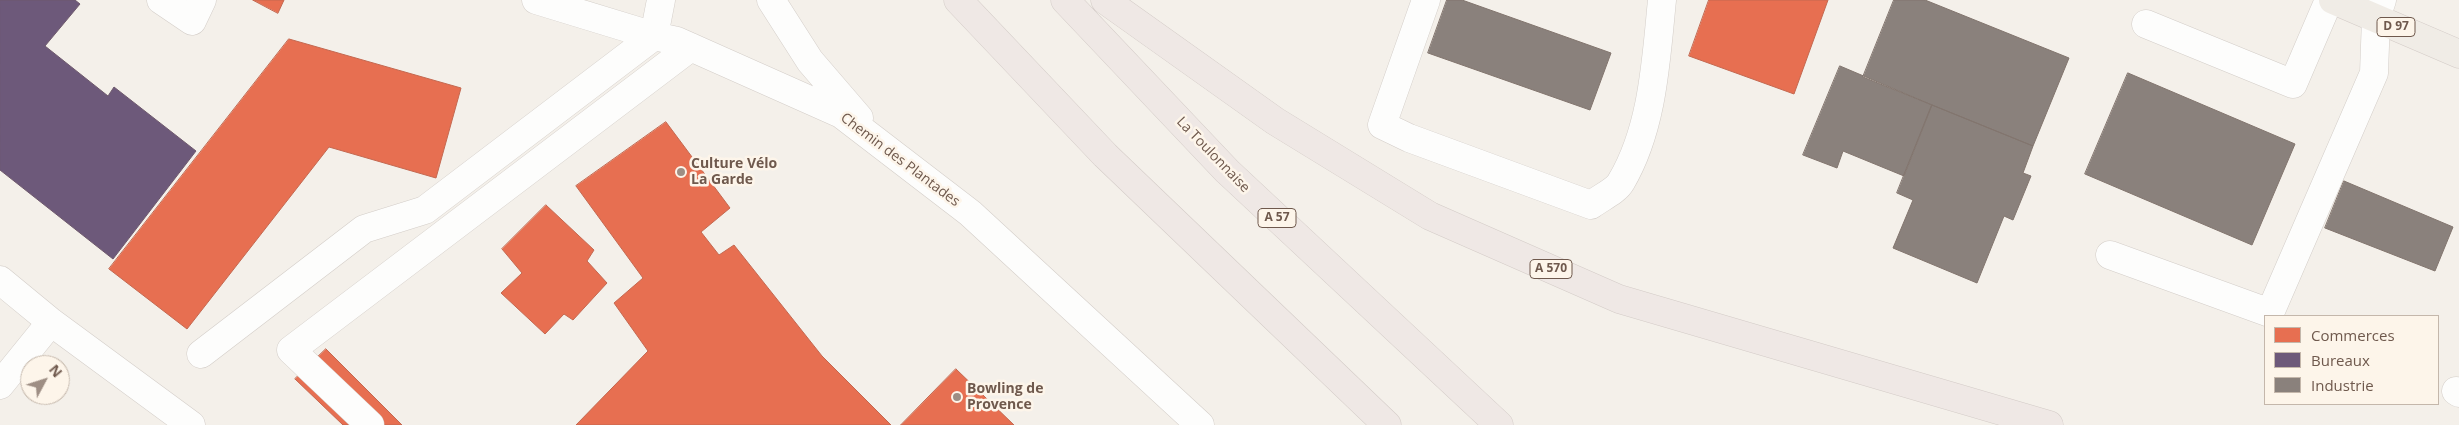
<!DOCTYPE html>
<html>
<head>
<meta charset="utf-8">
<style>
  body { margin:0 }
  #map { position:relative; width:2459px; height:425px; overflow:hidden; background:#f4f0ea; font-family:"Open Sans",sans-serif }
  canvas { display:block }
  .legend { position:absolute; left:2264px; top:315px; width:175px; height:90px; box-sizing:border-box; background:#fdf5ea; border:1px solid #c4b7ab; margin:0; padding:6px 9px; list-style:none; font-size:15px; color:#6f594d }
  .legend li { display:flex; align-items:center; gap:10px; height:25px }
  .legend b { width:25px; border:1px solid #c4b7ab }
  .north { position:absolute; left:20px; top:355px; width:50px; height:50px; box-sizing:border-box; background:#fdf5ea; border:1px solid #c4b7ab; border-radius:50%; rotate:50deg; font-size:14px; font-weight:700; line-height:20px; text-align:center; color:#6f594d }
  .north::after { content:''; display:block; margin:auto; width:18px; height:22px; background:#9e8e84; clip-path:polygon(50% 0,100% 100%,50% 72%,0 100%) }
</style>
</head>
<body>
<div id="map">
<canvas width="2459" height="425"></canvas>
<ul class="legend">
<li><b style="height:14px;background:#e76f51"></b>Commerces</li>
<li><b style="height:14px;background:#6d597a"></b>Bureaux</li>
<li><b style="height:14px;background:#8a817c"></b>Industrie</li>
</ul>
<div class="north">N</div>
</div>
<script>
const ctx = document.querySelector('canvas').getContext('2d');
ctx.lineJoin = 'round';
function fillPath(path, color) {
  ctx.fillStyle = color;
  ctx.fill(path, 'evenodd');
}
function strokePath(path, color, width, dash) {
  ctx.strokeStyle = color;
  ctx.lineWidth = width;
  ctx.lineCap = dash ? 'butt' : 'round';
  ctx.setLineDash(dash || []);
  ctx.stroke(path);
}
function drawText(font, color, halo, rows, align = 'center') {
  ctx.font = font + ' "Open Sans",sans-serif';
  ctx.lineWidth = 5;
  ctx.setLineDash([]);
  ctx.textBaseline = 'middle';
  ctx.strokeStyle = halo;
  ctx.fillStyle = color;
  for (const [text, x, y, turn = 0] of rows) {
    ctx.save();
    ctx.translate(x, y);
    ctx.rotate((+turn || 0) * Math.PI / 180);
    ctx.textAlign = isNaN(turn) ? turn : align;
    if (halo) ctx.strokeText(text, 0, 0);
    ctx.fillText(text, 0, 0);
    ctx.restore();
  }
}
const shops = new Path2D(`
  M 253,0 L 284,0 L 278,13 Z
  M 1709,0 L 1828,0 L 1794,94 L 1689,56 Z
  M 289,39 L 461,88 L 436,178 L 329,147 L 187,329 L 109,269 Z
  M 666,122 L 730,208 L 701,232 L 719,255 L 734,245 L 822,356 L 891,425 L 576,425 L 648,351 L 614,303 L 643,278 L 576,186 Z
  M 546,205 L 594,250 L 587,261 L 607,283 L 573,320 L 564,314 L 545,334 L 501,293 L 522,273 L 502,249 Z
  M 326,349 L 402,425 L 343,425 L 295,379 Z
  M 956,369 L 1014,425 L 901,425 Z`);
fillPath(shops, '#e76f51');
strokePath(shops, '#c36850', 1);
const offices = new Path2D(`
  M 0,0 L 75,0 L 80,4 L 45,46 L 108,96 L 114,87 L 196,151 L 113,259 L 0,170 Z`);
fillPath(offices, '#6d597a');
strokePath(offices, '#6e596c', 1);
const industry = new Path2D(`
  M 1447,0 L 1462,0 L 1611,53 L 1590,110 L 1428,53 Z
  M 1894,0 L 1925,0 L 2069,58 L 2033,146 L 1863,77 Z
  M 1840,66 L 1932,105 L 1904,176 L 1843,151 L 1837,168 L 1803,155 Z
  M 2128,73 L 2295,144 L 2252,245 L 2085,174 Z
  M 1932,105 L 2033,146 L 2023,173 L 2031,176 L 2013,220 L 2004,216 L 1977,283 L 1893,248 L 1913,200 L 1897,193 Z
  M 2344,181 L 2453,227 L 2435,271 L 2325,228 Z`);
fillPath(industry, '#8a817c');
strokePath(industry, '#82756e', 1);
const minor = new Path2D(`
  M 161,0 L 192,21 L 202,0
  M 536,0 L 654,36 L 677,41 L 841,114 L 970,213 L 1200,425
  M 771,0 L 810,61 L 859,118
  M 1426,0 L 1382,125 L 1409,138 L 1591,205 C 1600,198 1616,191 1621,182 C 1653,128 1656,60 1662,0
  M 2146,24 L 2293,84 L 2329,0
  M 2110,255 L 2270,313 L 2374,73 L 2376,18 L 2382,0
  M 0,280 L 51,322 L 191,425
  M 201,354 L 364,229 L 425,210 L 654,36 L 661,0
  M 0,385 L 51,322
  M 2456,391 L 2459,393
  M 370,425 L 291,350 L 691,47`);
const major = new Path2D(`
  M 2333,0 L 2459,54`);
const highway = new Path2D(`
  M 958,0 L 1105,155 L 1387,425
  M 1065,0 L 1227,171 L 1499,425
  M 1105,0 L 1275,121 L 1430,216 L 1619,299 L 2049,425`);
strokePath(minor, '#d3cdc8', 29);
strokePath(major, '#d3cbc7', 29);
strokePath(highway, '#d3cbc7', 29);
strokePath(minor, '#fdfdfc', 28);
strokePath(major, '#f0ece6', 28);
strokePath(highway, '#efe8e5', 28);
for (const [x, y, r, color] of [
  [681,172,5,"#9e8e84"],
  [957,397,5,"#9e8e84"]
]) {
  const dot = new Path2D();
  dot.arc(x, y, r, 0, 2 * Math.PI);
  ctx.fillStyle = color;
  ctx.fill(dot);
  strokePath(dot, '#fdf5ea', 2);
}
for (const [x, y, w] of [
  [2396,27,38],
  [1277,218,38],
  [1551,269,42]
]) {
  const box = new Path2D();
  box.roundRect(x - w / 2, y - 9.5, w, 19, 4);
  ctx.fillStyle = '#fdf5ea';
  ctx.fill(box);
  strokePath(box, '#6f594d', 1);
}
drawText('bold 12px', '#6f594d', null, [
  ["D 97",2396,27],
  ["A 57",1277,218],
  ["A 570",1551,269]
]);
drawText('14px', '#6f594d', '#fdf5ea', [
  ["La Toulonnaise",1213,155,46],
  ["Chemin des Plantades",900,160,37]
]);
drawText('bold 14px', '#6f594d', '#fdf5ea', [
  ["Culture Vélo",691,164],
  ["La Garde",691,180],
  ["Bowling de",967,389],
  ["Provence",967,405]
], 'left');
</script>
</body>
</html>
